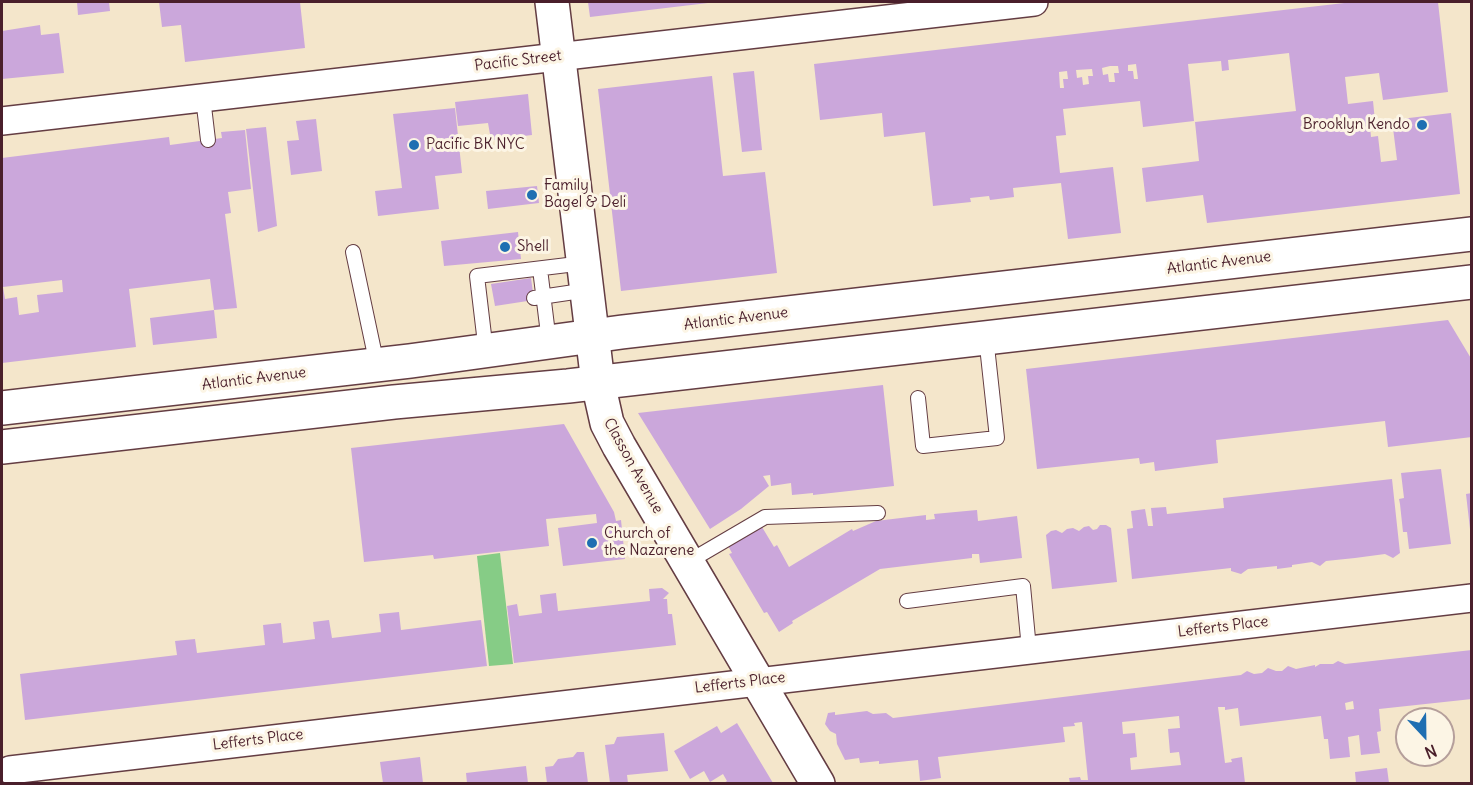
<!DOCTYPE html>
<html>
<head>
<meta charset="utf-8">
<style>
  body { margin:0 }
  #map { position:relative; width:1473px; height:785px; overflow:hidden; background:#f4e6cb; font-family:Delius,sans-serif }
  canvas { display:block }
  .frame { position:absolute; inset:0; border:3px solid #4a1f2b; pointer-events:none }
  .north { position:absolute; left:1395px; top:707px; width:60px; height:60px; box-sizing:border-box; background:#fcf5e5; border:2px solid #b59f9b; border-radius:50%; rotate:158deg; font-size:16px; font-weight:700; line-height:24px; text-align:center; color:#4a1f2b }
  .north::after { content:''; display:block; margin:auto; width:21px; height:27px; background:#1f6fb2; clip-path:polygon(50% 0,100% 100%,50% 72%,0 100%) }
</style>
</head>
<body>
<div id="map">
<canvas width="1473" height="785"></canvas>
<div class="frame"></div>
<div class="north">N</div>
</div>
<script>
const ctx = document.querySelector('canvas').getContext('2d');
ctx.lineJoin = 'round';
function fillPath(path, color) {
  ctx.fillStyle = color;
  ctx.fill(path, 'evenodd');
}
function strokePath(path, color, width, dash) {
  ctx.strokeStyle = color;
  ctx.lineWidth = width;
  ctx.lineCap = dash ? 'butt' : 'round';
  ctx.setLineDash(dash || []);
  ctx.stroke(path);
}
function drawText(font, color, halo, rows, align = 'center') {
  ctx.font = font + ' Delius,sans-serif';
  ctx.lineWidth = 6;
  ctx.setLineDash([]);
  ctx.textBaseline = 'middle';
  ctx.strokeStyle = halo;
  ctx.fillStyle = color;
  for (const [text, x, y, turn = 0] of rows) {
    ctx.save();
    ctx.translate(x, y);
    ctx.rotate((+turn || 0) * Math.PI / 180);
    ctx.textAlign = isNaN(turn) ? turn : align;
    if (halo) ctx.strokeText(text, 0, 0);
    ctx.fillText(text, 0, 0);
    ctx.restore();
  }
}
fillPath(new Path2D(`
  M 500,553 L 513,664 L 489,666 L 477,556 Z`), '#86cc86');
fillPath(new Path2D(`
  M 77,2 L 109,2 L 110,11 L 78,15 Z
  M 159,2 L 300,2 L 305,48 L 185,62 L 181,25 L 162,27 Z
  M 588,2 L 708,2 L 708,3 L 590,17 Z
  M 1353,2 L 1438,2 L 1448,92 L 1383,100 L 1379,73 L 1345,77 L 1348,104 L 1373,101 L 1375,121 L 1366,122 L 1366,126 L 1370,126 L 1371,137 L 1378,136 L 1381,162 L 1397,160 L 1392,120 L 1451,113 L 1460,194 L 1207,223 L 1203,195 L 1146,202 L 1142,168 L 1199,161 L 1195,122 L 1296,111 L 1289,53 L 1228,60 L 1229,70 L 1222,71 L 1221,61 L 1188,64 L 1194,121 L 1143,127 L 1140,101 L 1063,109 L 1066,135 L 1056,136 L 1060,173 L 1113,167 L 1121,233 L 1068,239 L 1061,183 L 1013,188 L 1014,197 L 990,200 L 989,196 L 970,198 L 971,202 L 933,206 L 925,132 L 884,137 L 882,113 L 820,120 L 814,64 ZM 1136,64 L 1138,79 L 1134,79 L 1133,71 L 1128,71 L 1128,65 ZM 1110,66 L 1118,66 L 1119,73 L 1114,73 L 1115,82 L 1109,82 L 1108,74 L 1103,75 L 1102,68 ZM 1092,69 L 1093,76 L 1088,76 L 1089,84 L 1083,85 L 1082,77 L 1077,78 L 1076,70 ZM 1067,71 L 1068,79 L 1063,79 L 1064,88 L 1060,88 L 1059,72 Z
  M 40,25 L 41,35 L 59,33 L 64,73 L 2,79 L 2,31 Z
  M 754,71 L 762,150 L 742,152 L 733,73 Z
  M 712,76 L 723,176 L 765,172 L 777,273 L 621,291 L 598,89 Z
  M 528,94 L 532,135 L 491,140 L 488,123 L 458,126 L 455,102 Z
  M 455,108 L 462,173 L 435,176 L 439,209 L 378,216 L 375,191 L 402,188 L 393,114 Z
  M 316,119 L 322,171 L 291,175 L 287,141 L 299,140 L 296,121 Z
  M 266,127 L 277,226 L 258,232 L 246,129 Z
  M 245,130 L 251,189 L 228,192 L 231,213 L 225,214 L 237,308 L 214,310 L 210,279 L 129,289 L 136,347 L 2,363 L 2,158 L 169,137 L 170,145 L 222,138 L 221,132 ZM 62,280 L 63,292 L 37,295 L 39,312 L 19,315 L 17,297 L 5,299 L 3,287 Z
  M 537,186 L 539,203 L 488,209 L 486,191 Z
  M 518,232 L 521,259 L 444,266 L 441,241 Z
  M 531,278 L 534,300 L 495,306 L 491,284 Z
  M 214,310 L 217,338 L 153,345 L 150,318 Z
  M 1448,320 L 1472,360 L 1472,437 L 1388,447 L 1385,421 L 1216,440 L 1218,463 L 1155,471 L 1154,462 L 1140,464 L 1139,458 L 1037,469 L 1026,369 Z
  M 883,385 L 894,486 L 813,495 L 813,493 L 792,495 L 791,483 L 771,486 L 770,475 L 763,476 L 769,486 L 741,509 L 710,529 L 638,413 Z
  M 564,424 L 614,512 L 616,521 L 621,520 L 625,559 L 563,566 L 558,528 L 597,523 L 596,514 L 546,519 L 549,546 L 434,559 L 433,555 L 364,562 L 351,448 Z
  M 1441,469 L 1451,544 L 1409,549 L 1407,532 L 1403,532 L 1400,504 L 1399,499 L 1404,498 L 1401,473 Z
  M 1392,479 L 1400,553 L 1393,558 L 1385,554 L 1355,558 L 1326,561 L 1320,566 L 1312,562 L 1292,565 L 1292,567 L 1277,569 L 1277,566 L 1248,569 L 1241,574 L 1231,571 L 1231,568 L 1132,579 L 1127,529 L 1133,528 L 1131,511 L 1145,509 L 1148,526 L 1153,526 L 1151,508 L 1166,507 L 1167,514 L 1224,508 L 1223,498 Z
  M 1472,493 L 1472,529 L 1470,529 L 1466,494 Z
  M 977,510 L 978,521 L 1017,516 L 1022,558 L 980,563 L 979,554 L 972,554 L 972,558 L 880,569 L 792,621 L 793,623 L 779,632 L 767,612 L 764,613 L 729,554 L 732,553 L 726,542 L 759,522 L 774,547 L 777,545 L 789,567 L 852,529 L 853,531 L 876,521 L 926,515 L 926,520 L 935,519 L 934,514 Z
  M 1100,525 L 1106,525 L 1111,528 L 1117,582 L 1052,589 L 1046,535 L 1051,531 L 1056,530 L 1062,533 L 1067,529 L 1073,528 L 1079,531 L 1084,527 L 1089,526 L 1093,530 L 1097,529 Z
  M 662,588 L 669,593 L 663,599 L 667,599 L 668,614 L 672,614 L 676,645 L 514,663 L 507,606 L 517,604 L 519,616 L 542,613 L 540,595 L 556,593 L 558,611 L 650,601 L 649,589 Z
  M 399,612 L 401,630 L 481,620 L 487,666 L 25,720 L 20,674 L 177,655 L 175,641 L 195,639 L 197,653 L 265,645 L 263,625 L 281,623 L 283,643 L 315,639 L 313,622 L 329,620 L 332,638 L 381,632 L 379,614 Z
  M 1472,650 L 1472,699 L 1379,709 L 1381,731 L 1377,732 L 1380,753 L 1361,755 L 1359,735 L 1348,737 L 1350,757 L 1330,759 L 1328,739 L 1324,739 L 1321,716 L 1240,726 L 1238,708 L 1225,710 L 1225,707 L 1218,707 L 1225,763 L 1232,762 L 1231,759 L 1242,757 L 1245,783 L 1070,783 L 1069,778 L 1080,777 L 1081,780 L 1088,780 L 1082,722 L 1074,723 L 1075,726 L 1063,727 L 1065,742 L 938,757 L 941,778 L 920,781 L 918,760 L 879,764 L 879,761 L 860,763 L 859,758 L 845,760 L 837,744 L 836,734 L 830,731 L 825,724 L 828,713 L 835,712 L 835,715 L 867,711 L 873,714 L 886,713 L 893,718 L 1241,675 L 1247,671 L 1254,674 L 1262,673 L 1268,668 L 1276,671 L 1282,671 L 1288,666 L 1296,669 L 1315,665 L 1315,667 L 1320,664 L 1333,664 L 1338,661 L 1345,664 ZM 1353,701 L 1354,709 L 1346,710 L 1345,703 ZM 1179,716 L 1180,728 L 1168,729 L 1170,753 L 1179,752 L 1181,765 L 1131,770 L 1130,758 L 1137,757 L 1135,733 L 1123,734 L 1122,722 Z
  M 737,723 L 773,783 L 724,783 L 727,781 L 723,774 L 710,782 L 704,771 L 690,779 L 674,751 L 717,726 L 721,733 Z
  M 664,733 L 668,771 L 627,775 L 628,783 L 610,783 L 605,745 L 614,744 L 617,737 Z
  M 577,752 L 584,752 L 588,783 L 547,783 L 545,767 L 553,766 L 558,759 L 573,757 Z
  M 420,757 L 423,783 L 383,783 L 380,762 Z
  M 526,766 L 528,783 L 467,783 L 466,773 Z
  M 1387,768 L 1389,783 L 1356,783 L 1355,772 Z`), '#cba7db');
const service = new Path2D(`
  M 203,98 L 208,140
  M 353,252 L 377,365
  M 540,269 L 549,342
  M 534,298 L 588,290
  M 486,352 L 477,276 L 584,263
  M 918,398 L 923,446 L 997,438 L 986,337
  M 688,562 L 765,517 L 878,513
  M 907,601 L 1023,586 L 1029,649`);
const minor = new Path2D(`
  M 2,121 L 1034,2
  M 10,770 L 1472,598`);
const tertiary = new Path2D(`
  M 552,2 L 598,383 L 607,423 L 619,446 L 818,784`);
const primary = new Path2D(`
  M 2,408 L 410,361 L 622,332 L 1472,234
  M 2,447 L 394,402 L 568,386 L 1472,282`);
strokePath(service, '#643d43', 16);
strokePath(minor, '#643d43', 30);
strokePath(tertiary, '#643d43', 36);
strokePath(primary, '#643d43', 36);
strokePath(service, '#fff', 14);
strokePath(minor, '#fff', 27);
strokePath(tertiary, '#fff', 33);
strokePath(primary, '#fff', 33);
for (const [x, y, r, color] of [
  [1422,125,6,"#1f6fb2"],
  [414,145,6,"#1f6fb2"],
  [532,195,6,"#1f6fb2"],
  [505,247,6,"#1f6fb2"],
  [592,543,6,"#1f6fb2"]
]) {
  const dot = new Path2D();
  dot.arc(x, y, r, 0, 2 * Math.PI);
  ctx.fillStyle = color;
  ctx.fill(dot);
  strokePath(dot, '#fcf5e5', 2);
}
drawText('15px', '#4a1f2b', '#fcf5e5', [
  ["Pacific Street",518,61,-7],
  ["Atlantic Avenue",1219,263,-7],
  ["Atlantic Avenue",736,319,-7],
  ["Atlantic Avenue",254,379,-7],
  ["Classon Avenue",633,466,61],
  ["Lefferts Place",1223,627,-7],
  ["Lefferts Place",740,683,-7],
  ["Lefferts Place",258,740,-7]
]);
drawText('15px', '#4a1f2b', '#fcf5e5', [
  ["Brooklyn Kendo",1410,125,"right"],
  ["Pacific BK NYC",426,145],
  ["Family",544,186],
  ["Bagel & Deli",544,203],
  ["Shell",517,247],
  ["Church of",604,534],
  ["the Nazarene",604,551]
], 'left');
</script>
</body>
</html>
